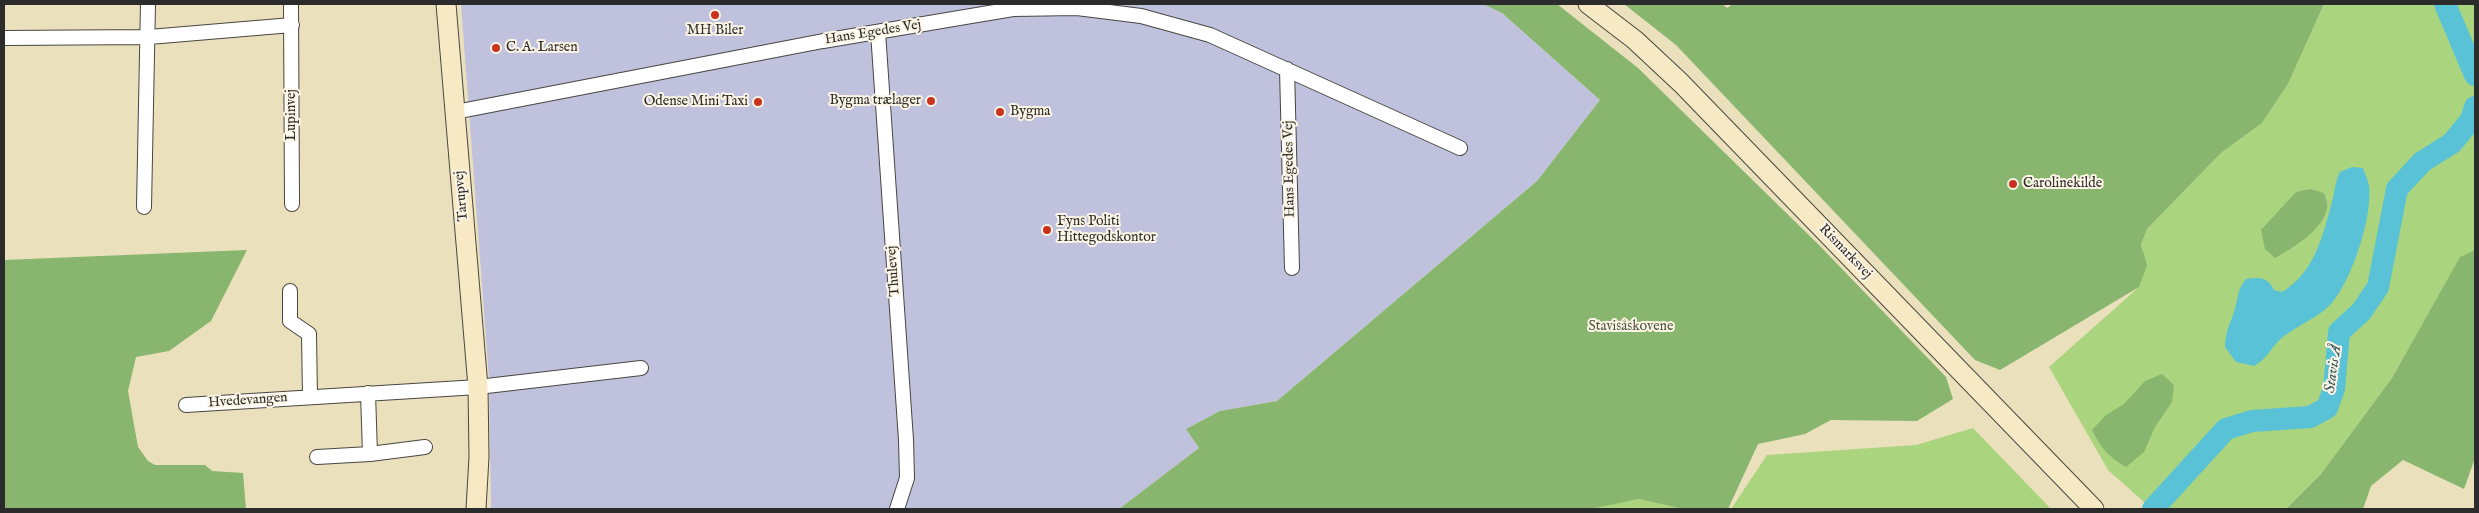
<!DOCTYPE html>
<html>
<head>
<meta charset="utf-8">
<style>
  body { margin:0 }
  #map { position:relative; width:2479px; height:513px; overflow:hidden; background:#ebe0bc; font-family:"IM FELL English",serif }
  canvas { display:block }
  .frame { position:absolute; inset:0; border:5px solid #2b2b2b; pointer-events:none }
</style>
</head>
<body>
<div id="map">
<canvas width="2479" height="513"></canvas>
<div class="frame"></div>
</div>
<script>
const ctx = document.querySelector('canvas').getContext('2d');
ctx.lineJoin = 'round';
function fillPath(path, color) {
  ctx.fillStyle = color;
  ctx.fill(path, 'evenodd');
}
function strokePath(path, color, width, dash) {
  ctx.strokeStyle = color;
  ctx.lineWidth = width;
  ctx.lineCap = dash ? 'butt' : 'round';
  ctx.setLineDash(dash || []);
  ctx.stroke(path);
}
function drawText(font, color, halo, rows, align = 'center') {
  ctx.font = font + ' "IM FELL English",serif';
  ctx.lineWidth = 4;
  ctx.setLineDash([]);
  ctx.textBaseline = 'middle';
  ctx.strokeStyle = halo;
  ctx.fillStyle = color;
  for (const [text, x, y, turn = 0] of rows) {
    ctx.save();
    ctx.translate(x, y);
    ctx.rotate((+turn || 0) * Math.PI / 180);
    ctx.textAlign = isNaN(turn) ? turn : align;
    if (halo) ctx.strokeText(text, 0, 0);
    ctx.fillText(text, 0, 0);
    ctx.restore();
  }
}
fillPath(new Path2D(`
  M 461,4 L 1483,4 L 1502,13 L 1600,100 L 1537,181 L 1277,401 L 1220,411 L 1186,429 L 1199,448 L 1119,509 L 491,509 L 489,379 Z`), '#c0c2dd');
fillPath(new Path2D(`
  M 2324,4 L 2475,4 L 2475,250 L 2460,258 L 2392,378 L 2321,474 L 2286,509 L 2152,509 L 2108,470 L 2049,367 L 2139,287 L 2146,265 L 2141,245 L 2147,229 L 2221,153 L 2262,123 L 2288,84 Z
  M 1973,428 L 2051,509 L 1731,509 L 1767,455 L 1916,445 Z
  M 1639,499 L 1683,509 L 1590,509 L 1594,507 Z`), '#abd47f');
fillPath(new Path2D(`
  M 1483,4 L 1557,4 L 1638,68 L 1819,245 L 1946,377 L 1953,399 L 1917,421 L 1831,420 L 1805,434 L 1758,444 L 1728,509 L 1683,509 L 1639,499 L 1590,509 L 1119,509 L 1199,448 L 1186,429 L 1220,411 L 1277,401 L 1537,181 L 1600,100 L 1502,13 Z
  M 1624,4 L 1722,4 L 1727,8 L 1733,4 L 2324,4 L 2288,84 L 2262,123 L 2221,153 L 2147,229 L 2141,245 L 2147,265 L 2139,287 L 2000,370 L 1975,360 L 1676,45 Z
  M 2310,189 L 2324,193 C 2325,197 2328,203 2327,208 C 2324,229 2293,248 2275,258 L 2265,249 L 2261,230 L 2296,192 Z
  M 247,250 L 211,321 L 169,351 L 136,357 L 128,391 L 138,447 L 148,461 L 155,465 L 205,465 L 212,471 L 243,473 L 246,509 L 4,509 L 4,260 Z
  M 2475,250 L 2475,458 L 2464,489 L 2403,460 L 2371,486 L 2363,509 L 2286,509 L 2321,474 L 2392,378 L 2460,257 Z
  M 2162,374 L 2174,385 L 2172,402 L 2155,427 L 2144,452 L 2126,467 C 2109,457 2100,447 2092,430 L 2106,415 L 2124,404 L 2145,381 Z`), '#88b66e');
fillPath(new Path2D(`
  M 2352,167 L 2363,168 C 2365,174 2368,180 2369,186 C 2373,216 2351,283 2330,305 C 2316,319 2298,325 2283,337 C 2271,346 2269,358 2254,366 L 2236,362 L 2225,347 C 2226,329 2230,325 2235,309 C 2239,295 2237,291 2246,279 C 2259,277 2268,277 2274,290 L 2282,292 C 2314,273 2323,236 2332,202 C 2335,191 2335,182 2340,172 Z`), '#59c2d6');
strokePath(new Path2D(`
  M 2445,4 L 2475,75
  M 2153,509 L 2226,429 L 2252,421 L 2310,417 L 2327,408 L 2334,389 L 2339,332 L 2361,312 L 2378,287 L 2397,189 L 2422,162 L 2452,143 L 2471,120 L 2475,107`), '#59c2d6', 22);
const street = new Path2D(`
  M 291,4 L 292,204
  M 878,32 L 906,440 L 907,478 L 897,509
  M 4,38 L 149,37 L 292,25
  M 1287,69 L 1292,268
  M 455,112 L 823,41 L 971,16 L 1013,9 L 1077,8 L 1141,16 L 1210,35 L 1460,148
  M 144,207 L 148,4
  M 290,291 L 290,321 L 309,334 L 310,397
  M 186,405 L 478,387 L 641,368
  M 370,454 L 425,447
  M 317,457 L 370,454 L 368,393`);
const secondary = new Path2D(`
  M 446,4 L 478,387 L 479,457 L 476,509
  M 1588,4 L 1635,40 L 1681,83 L 2094,509`);
strokePath(street, '#484641', 16);
strokePath(secondary, '#484641', 21);
strokePath(street, '#fff', 14);
strokePath(secondary, '#f6e9c3', 19);
for (const [x, y, r, color] of [
  [715,15,5,"#c8321e"],
  [496,48,5,"#c8321e"],
  [931,101,5,"#c8321e"],
  [758,102,5,"#c8321e"],
  [1000,112,5,"#c8321e"],
  [2013,184,5,"#c8321e"],
  [1047,230,5,"#c8321e"]
]) {
  const dot = new Path2D();
  dot.arc(x, y, r, 0, 2 * Math.PI);
  ctx.fillStyle = color;
  ctx.fill(dot);
  strokePath(dot, '#fcf5e5', 2);
}
drawText('14px', '#2b2b2b', '#fcf5e5', [
  ["MH Biler",715,31,"center"],
  ["C. A. Larsen",506,48],
  ["Bygma trælager",921,101,"right"],
  ["Odense Mini Taxi",748,102,"right"],
  ["Bygma",1010,112],
  ["Carolinekilde",2023,184],
  ["Fyns Politi",1057,222],
  ["Hittegodskontor",1057,238]
], 'left');
drawText('14px', '#2b2b2b', '#fcf5e5', [
  ["Hans Egedes Vej",873,33,-9],
  ["Lupinvej",292,115,-90],
  ["Hans Egedes Vej",1290,169,-91],
  ["Tarupvej",462,196,-95],
  ["Rismarksvej",1845,252,46],
  ["Thulevej",894,271,-94],
  ["Hvedevangen",248,401,-4]
]);
drawText('14px', '#4b5540', '#fcf5e5', [
  ["Stavisåskovene",1631,327]
]);
drawText('italic 15px', '#39585e', '#fcf5e5', [
  ["Stavis Å",2334,369,-82]
]);
</script>
</body>
</html>
